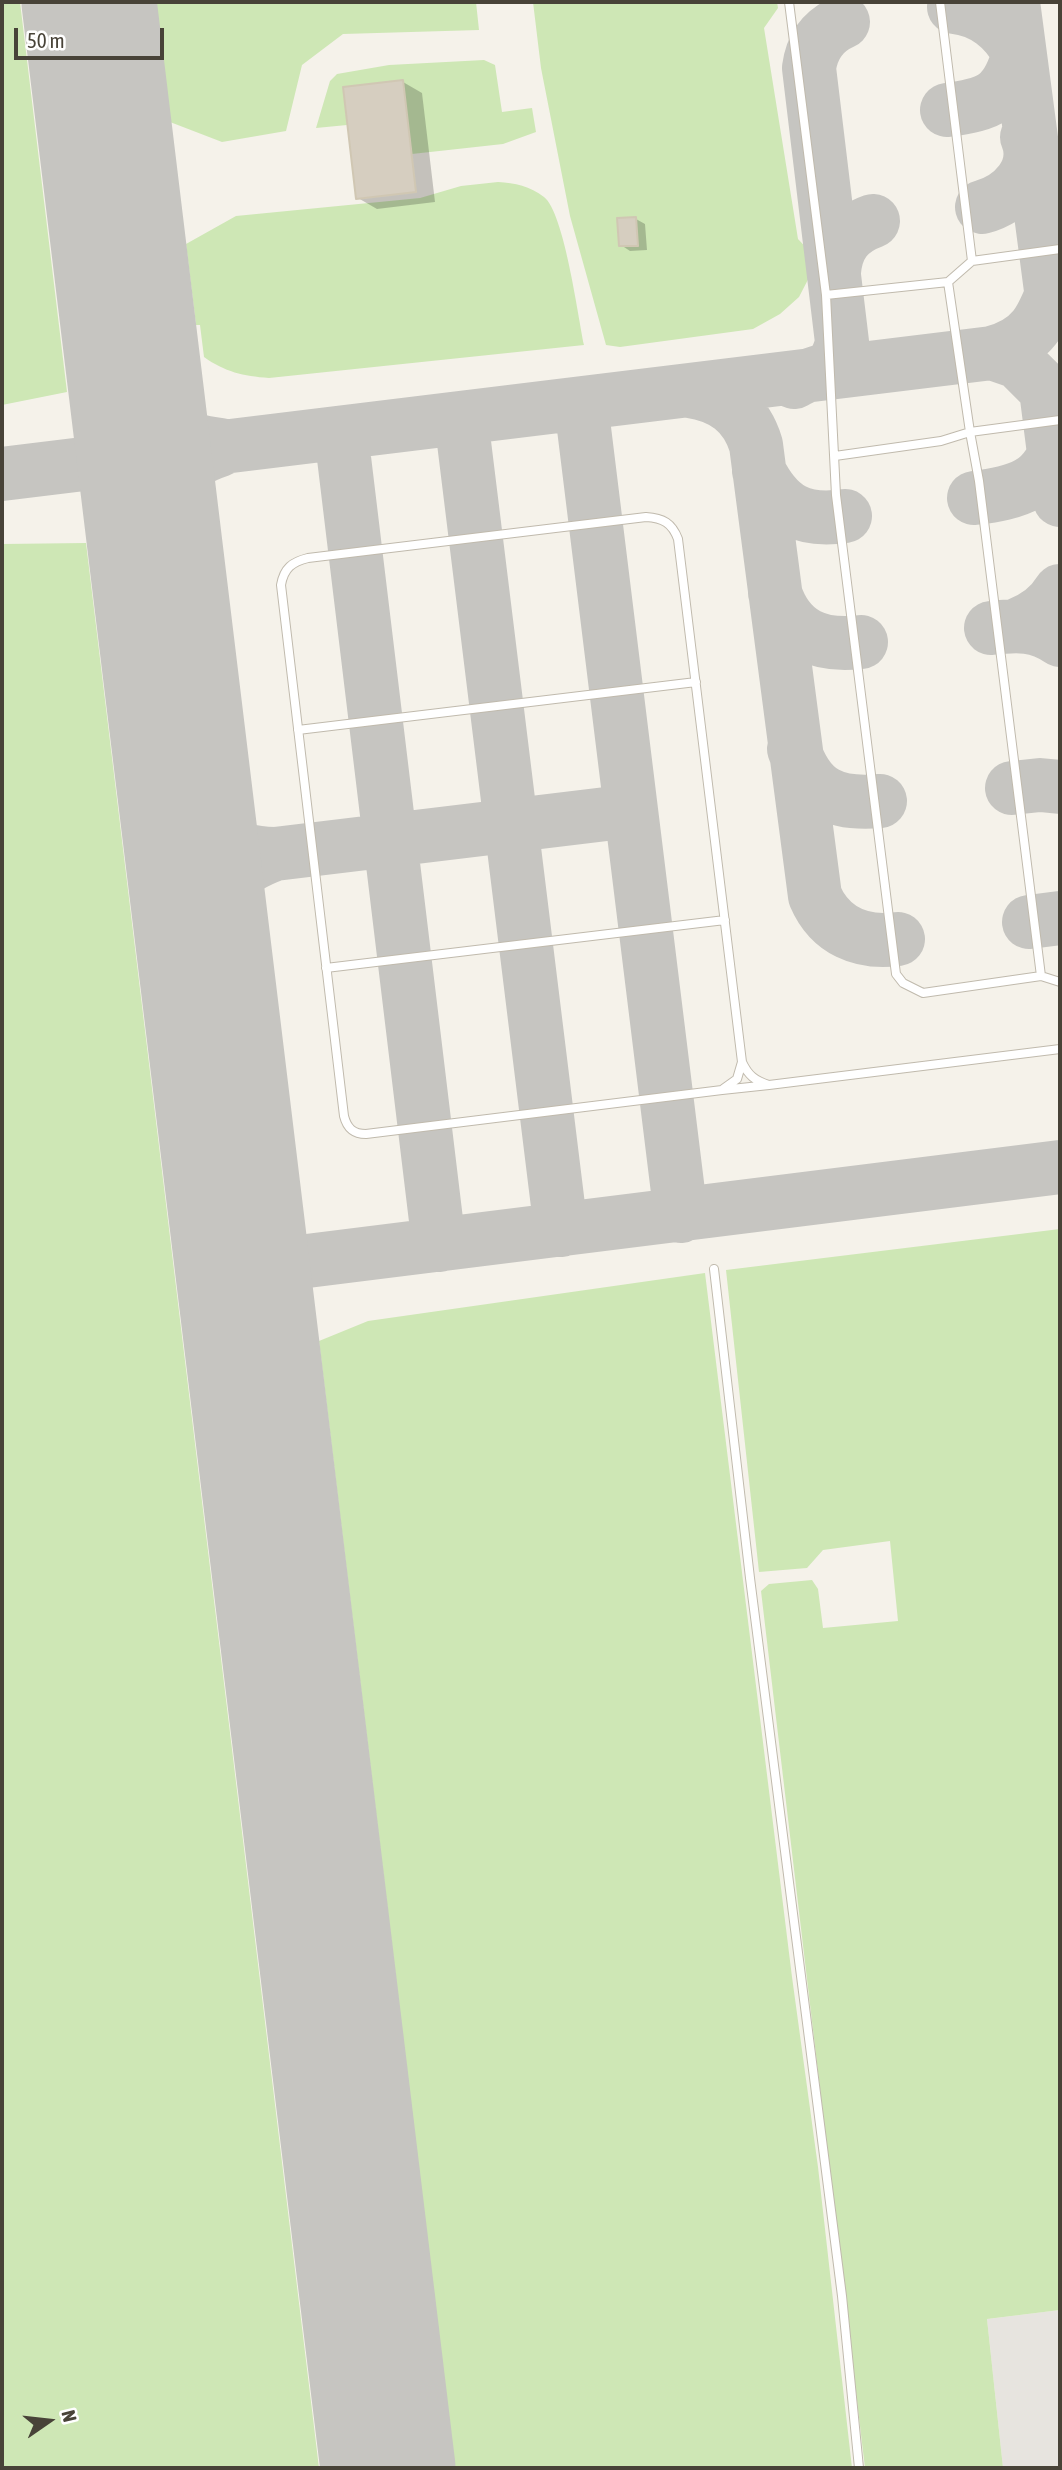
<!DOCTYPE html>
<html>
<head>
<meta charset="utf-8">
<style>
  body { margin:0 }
  #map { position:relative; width:1062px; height:2470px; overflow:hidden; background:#f5f2ea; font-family:"Asap Condensed",sans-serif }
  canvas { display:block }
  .frame { position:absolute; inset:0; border:4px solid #484338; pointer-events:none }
  .north { position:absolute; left:14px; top:2386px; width:70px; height:70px; -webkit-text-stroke:5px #fff; paint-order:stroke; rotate:76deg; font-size:19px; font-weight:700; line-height:28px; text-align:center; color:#484338 }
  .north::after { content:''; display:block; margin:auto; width:24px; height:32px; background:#484338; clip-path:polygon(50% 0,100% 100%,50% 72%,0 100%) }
  .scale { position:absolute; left:14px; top:28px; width:150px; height:32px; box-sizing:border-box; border:4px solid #484338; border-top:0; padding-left:9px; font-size:21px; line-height:24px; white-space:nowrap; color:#484338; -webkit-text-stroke:5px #fff; paint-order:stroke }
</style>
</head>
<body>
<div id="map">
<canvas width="1062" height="2470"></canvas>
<div class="frame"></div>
<div class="north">N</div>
<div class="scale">50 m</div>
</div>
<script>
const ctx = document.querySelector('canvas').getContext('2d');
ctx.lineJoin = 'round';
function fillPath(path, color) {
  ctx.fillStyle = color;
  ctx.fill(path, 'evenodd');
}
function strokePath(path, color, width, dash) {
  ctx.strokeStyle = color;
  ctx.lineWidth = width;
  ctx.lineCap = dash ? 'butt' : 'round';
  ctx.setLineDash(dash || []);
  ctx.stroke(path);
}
fillPath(new Path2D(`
  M 1060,2310 L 1060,2467 L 1003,2468 L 987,2319 Z`), '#e7e4df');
fillPath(new Path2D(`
  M 2,2 L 20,2 L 67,392 L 2,405 Z
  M 155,2 L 476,2 L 479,30 L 343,34 L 302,65 L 286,131 L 222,142 L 170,122 Z
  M 533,2 L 777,2 L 778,8 L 764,28 L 798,239 L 814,256 L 815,266 L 799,297 L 780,314 L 753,329 L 620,347 L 606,345 L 570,216 L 541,68 Z
  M 484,60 L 495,65 L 502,112 L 532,108 L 536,132 L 503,144 L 412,154 L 403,80 L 343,87 L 347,125 L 316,128 L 330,81 L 337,74 L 389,65 Z
  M 498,182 C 515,183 530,186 544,197 C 564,212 578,316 584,345 L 269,378 C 243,376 225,372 204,357 L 200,325 L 196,325 L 186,244 L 236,216 L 420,198 L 461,186 Z
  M 86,543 L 319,2468 L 2,2468 L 2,544 Z
  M 1060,1229 L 1060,2310 L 987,2319 L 1003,2468 L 865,2468 L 761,1591 L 769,1584 L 812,1580 L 818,1589 L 823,1628 L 898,1621 L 890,1541 L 823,1550 L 807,1568 L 759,1572 L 726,1270 Z
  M 705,1273 L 792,1977 L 818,2167 L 852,2468 L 455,2468 L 319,1341 L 368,1321 Z`), '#cee7b5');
fillPath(new Path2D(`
  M 403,82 L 422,93 L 435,202 L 377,209 L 358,198 Z
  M 636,219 L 645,224 L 647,250 L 630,251 L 621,245 Z`), '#0003');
strokePath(new Path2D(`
  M 1013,2 L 1054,313
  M 947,110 C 991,104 1006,98 1019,54 C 1006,28 983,10 954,7
  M 982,207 C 1012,199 1041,170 1027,137
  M 834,272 C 836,246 848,230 873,221
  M 992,353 L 1018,362 L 1046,390 L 1060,500
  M 135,378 C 152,422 173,440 221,445
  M 794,382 C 820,367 834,378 842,342 L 809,68 C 812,46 823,31 843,22
  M 690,391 C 723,396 746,412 756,445 L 815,896 C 830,931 861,944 898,939
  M 581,404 L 681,1216
  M 461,418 L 561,1230
  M 341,433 L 439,1245
  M 759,471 C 779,510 802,522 845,516
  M 2,474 L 992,353 C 1038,341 1044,314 1060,273
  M 974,498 C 1016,493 1049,485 1059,438
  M 155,541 C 159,491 170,467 220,450
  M 775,593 C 789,635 820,647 861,642
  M 1017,625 C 1036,618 1050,608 1060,591
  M 991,628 C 1017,625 1038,624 1060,640
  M 794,749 C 809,794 835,805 880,801
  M 183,777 C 199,826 220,853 275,854
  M 1012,788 L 1040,785 L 1060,787
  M 1029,922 L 1060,918
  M 202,937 C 215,893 230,870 275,854 L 631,811
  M 243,1269 L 1060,1167`), '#c6c5c1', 54);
strokePath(new Path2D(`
  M 89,2 L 388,2468`), '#c6c5c1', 135);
const building = new Path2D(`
  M 403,80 L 416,192 L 356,199 L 343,87 Z
  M 636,217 L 638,246 L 619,246 L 617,218 Z`);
fillPath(building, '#d6cec0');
strokePath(building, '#d0c7b3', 2);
const service = new Path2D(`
  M 789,2 L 826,295 L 836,495 L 896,974 L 903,983 L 923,993 L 1041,976 L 1060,982
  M 940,2 L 972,261
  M 948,282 L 970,432 L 1060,420
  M 826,295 L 948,282 L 972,261 L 1060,249
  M 835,456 L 941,441 L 970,432 L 979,481 L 1041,976
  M 298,730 L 696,682
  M 326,968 L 725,920
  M 769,1085 C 755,1081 748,1075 742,1062 L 678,539 C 672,523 663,518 646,517 L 308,558 C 292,562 284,568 281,585 L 344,1116 C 347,1128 353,1134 366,1134 L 722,1090 L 769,1085 L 1060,1049
  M 723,1089 L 737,1079 L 742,1062
  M 714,1269 L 750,1578 L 842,2296 L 859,2468`);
strokePath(service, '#c0baad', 10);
strokePath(service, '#fff', 8);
</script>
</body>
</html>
